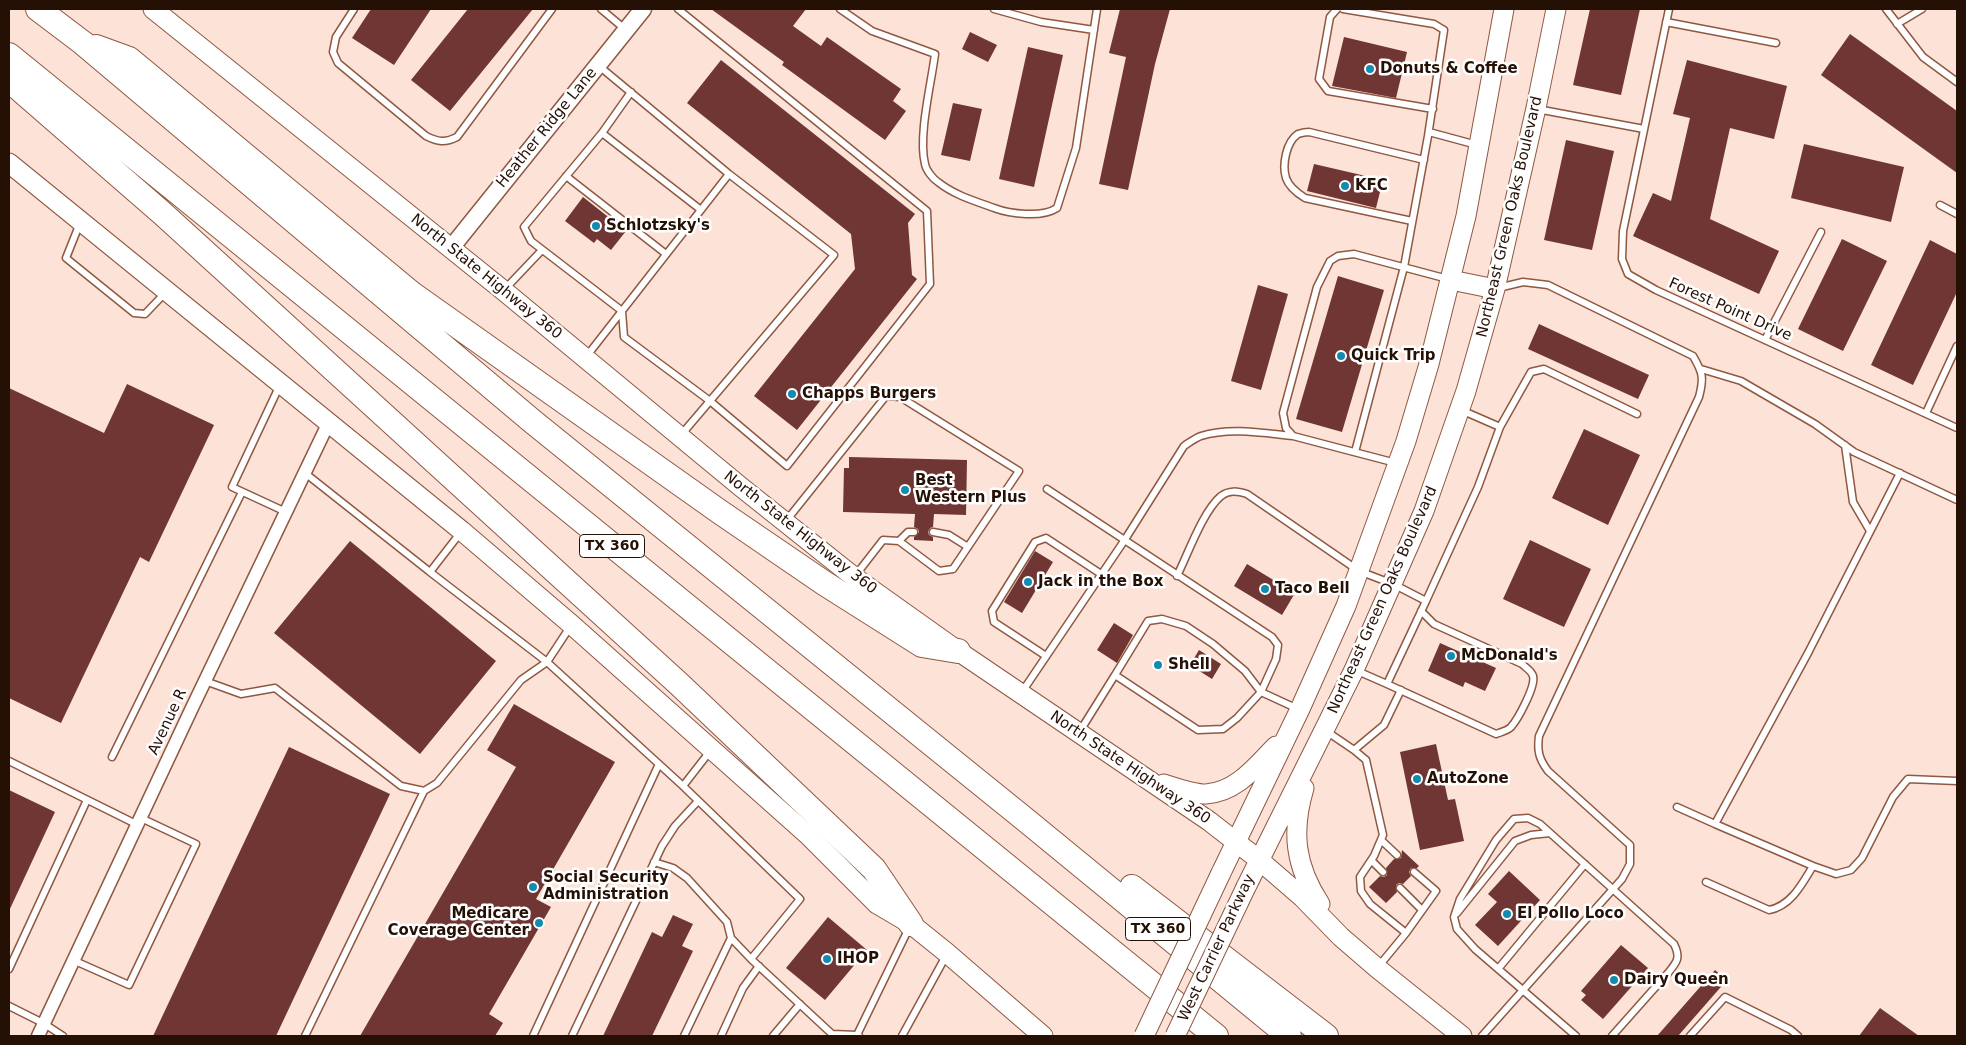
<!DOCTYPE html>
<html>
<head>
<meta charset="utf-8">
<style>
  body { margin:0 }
  #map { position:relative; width:1966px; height:1045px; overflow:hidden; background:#fce2d7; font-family:"DejaVu Sans",sans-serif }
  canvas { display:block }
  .frame { position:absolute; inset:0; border:10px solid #251006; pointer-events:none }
</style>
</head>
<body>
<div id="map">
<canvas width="1966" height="1045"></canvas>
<div class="frame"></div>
</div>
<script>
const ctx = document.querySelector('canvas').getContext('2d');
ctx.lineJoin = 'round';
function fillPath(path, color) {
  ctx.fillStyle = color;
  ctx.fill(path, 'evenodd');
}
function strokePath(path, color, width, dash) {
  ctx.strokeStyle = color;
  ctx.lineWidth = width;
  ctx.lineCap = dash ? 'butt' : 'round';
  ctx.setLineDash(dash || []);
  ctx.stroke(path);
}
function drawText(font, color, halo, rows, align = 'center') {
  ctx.font = font + ' "DejaVu Sans",sans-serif';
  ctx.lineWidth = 5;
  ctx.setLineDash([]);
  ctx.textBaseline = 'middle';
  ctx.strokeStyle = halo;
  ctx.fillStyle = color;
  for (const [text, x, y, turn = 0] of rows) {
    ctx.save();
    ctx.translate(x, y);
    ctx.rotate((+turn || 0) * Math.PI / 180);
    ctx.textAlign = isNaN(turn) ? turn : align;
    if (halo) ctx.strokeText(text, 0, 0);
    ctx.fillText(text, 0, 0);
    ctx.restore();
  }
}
fillPath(new Path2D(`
  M 371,9 L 431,9 L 394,65 L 352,38 Z
  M 468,9 L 533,9 L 450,111 L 411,80 Z
  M 711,9 L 806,9 L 793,26 L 821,46 L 827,37 L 901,89 L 893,101 L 906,111 L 885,140 L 782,65 L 784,62 Z
  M 1120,9 L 1170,9 L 1155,64 L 1128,190 L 1099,184 L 1126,57 L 1109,53 Z
  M 1590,9 L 1640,9 L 1621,95 L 1573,85 Z
  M 970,32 L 997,45 L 988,62 L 962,49 Z
  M 1850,34 L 1957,111 L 1957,173 L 1821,75 Z
  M 1344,37 L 1407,52 L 1396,98 L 1332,86 Z
  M 1028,47 L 1063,55 L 1034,187 L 999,179 Z
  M 721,60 L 915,214 L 908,223 L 912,275 L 917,279 L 797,430 L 754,396 L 855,269 L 851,234 L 687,103 Z
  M 1687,60 L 1787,86 L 1774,139 L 1730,128 L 1710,219 L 1779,251 L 1759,294 L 1633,236 L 1653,193 L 1671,201 L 1690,118 L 1673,114 Z
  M 953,103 L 982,109 L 970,161 L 941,155 Z
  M 1566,140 L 1614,151 L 1592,250 L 1544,240 Z
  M 1804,144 L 1904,167 L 1891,222 L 1791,198 Z
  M 1314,164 L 1383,180 L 1376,208 L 1307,191 Z
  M 583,197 L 626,231 L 611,250 L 597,239 L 594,243 L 565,221 Z
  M 1842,239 L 1887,261 L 1843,351 L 1798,329 Z
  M 1930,240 L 1957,254 L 1957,292 L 1913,385 L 1871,365 Z
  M 1338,276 L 1384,290 L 1342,432 L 1296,419 Z
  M 1258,285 L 1288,294 L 1261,390 L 1231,381 Z
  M 1539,324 L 1649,375 L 1638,399 L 1528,349 Z
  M 127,384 L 214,425 L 149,562 L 140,557 L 61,723 L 9,698 L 9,388 L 104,433 Z
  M 1584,429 L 1640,455 L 1608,525 L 1552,498 Z
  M 849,457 L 967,460 L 966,515 L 934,514 L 933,527 L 930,528 L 928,532 L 929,535 L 933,537 L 933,541 L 914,540 L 914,537 L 919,532 L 918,529 L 914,527 L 915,514 L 843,512 L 844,468 L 849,468 Z
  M 1530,540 L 1591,569 L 1564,627 L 1503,599 Z
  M 350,541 L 496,661 L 420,754 L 274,633 Z
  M 1035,551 L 1053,562 L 1022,613 L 1004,602 Z
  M 1247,564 L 1295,593 L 1282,615 L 1234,586 Z
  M 1114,623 L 1133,635 L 1117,663 L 1097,650 Z
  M 1440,643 L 1496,668 L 1485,691 L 1465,682 L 1463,687 L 1428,671 Z
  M 1199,650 L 1221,664 L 1212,679 L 1190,665 Z
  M 514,704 L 615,762 L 536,899 L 551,907 L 489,1014 L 503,1023 L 495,1036 L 360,1036 L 516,767 L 487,750 Z
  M 1436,744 L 1448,800 L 1455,799 L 1464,841 L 1420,850 L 1400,752 Z
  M 289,747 L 390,794 L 276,1036 L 153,1036 Z
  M 9,790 L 55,812 L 9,911 Z
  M 1402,850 L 1419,866 L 1417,868 L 1411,868 L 1409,872 L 1411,876 L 1403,884 L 1399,883 L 1396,885 L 1397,892 L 1386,903 L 1369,887 L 1380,876 L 1384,877 L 1387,875 L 1386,868 L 1394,859 L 1401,858 Z
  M 1509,871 L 1540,900 L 1498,946 L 1475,925 L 1497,902 L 1488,894 Z
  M 673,915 L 693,924 L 682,946 L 693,951 L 652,1036 L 603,1036 L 652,932 L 662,937 Z
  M 828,917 L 867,950 L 825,1000 L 786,968 Z
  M 1621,945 L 1648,968 L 1603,1019 L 1581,1000 L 1586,995 L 1581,991 Z
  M 1715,970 L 1727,980 L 1678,1036 L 1657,1036 Z
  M 1880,1008 L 1919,1036 L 1859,1036 Z`), '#6f3634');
const service = new Path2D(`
  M 354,9 L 336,37 L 333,52 L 338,63 L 426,136 C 438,142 445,143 457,137 L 552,9
  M 601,9 L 626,30
  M 840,9 L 872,31 L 935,54 C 931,85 918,136 925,164 C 926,170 933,179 938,182 C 954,195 975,201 994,208 C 1010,214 1042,218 1057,208 L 1076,148 L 1097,9
  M 994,9 L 1041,22 L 1094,30
  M 1337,9 L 1330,17 L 1319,79 L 1328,91 L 1433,109
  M 1343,9 L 1434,24 L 1444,30 L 1428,136 L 1404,267 L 1355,452
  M 1669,9 L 1623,231 L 1622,259 L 1628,274 L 1656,290 L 1957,428
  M 1886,9 L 1923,57 L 1957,82
  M 1666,22 L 1776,43
  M 1897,24 L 1922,9
  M 599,66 L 729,174 L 834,255 L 681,435
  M 631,92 L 602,133 L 524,227 L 531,241 L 622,311 L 624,337 L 710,401 L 787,466 L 930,284 L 927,211 L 678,9
  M 1537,109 L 1644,129
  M 1429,132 L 1477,145
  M 602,133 L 701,210
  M 566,176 L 666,254
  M 1940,205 L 1957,214
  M 1412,221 L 1305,198 C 1297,193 1289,187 1286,178 C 1282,165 1286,142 1298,134 C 1301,133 1306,132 1309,132 L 1424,160
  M 80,223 L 66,258 L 134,313 L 145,314 L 165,293
  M 505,289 L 542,250
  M 1765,340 L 1821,232
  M 586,357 L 729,174
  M 1701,369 L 1741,381 L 1815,424 L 1854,452 L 1957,500
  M 279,387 L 232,487 L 286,512
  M 1461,410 L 1500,427 L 1531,372 L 1544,369 L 1637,414
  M 1926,413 L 1957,346
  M 1845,445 L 1853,502 L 1870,531
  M 1396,463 L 1293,436 L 1286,428 L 1283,413 L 1317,287 L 1330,261 L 1338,256 L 1354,254 L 1448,279
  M 305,473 L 430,572
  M 1900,473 L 1808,653 L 1715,824 L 1813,866 L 1836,874 L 1851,870 L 1862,858 L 1893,797 L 1908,779 L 1957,781
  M 1047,489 L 1272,637 L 1278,645 L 1276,659 L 1261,692 L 1245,671 L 1213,644 L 1186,626 L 1162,619 L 1148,621 L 1115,675
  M 786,521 L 886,396 L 900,397 L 1019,471 L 953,569 L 939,571 L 899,541 L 883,540 L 855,576
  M 933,532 L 949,535 L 968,547
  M 899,541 L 908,532 L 914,532
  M 1177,576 C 1188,554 1203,511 1221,496 C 1229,490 1237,491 1247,494 L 1359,571 L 1393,584 L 1426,601 L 1387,684 L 1355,670
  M 1426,601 L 1478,487 L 1500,427
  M 570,627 L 547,662 L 683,786
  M 1046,656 L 994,622 L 992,611 L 1035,542 L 1046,538 L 1101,574
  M 205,681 L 241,694 L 275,688 L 401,786 L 424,791 L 437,783 L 521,680 L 547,662 L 430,572 L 461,532
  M 1387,684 L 1496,734 C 1501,732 1507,731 1511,727 C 1518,719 1536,686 1533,676 C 1531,670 1526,668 1522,664 L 1434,624 L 1421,611
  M 1022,692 L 1124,541 L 1184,446 C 1189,443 1195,438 1201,436 C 1230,427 1263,433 1293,436
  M 1080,731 L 1115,675 L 1198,730 L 1223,729 L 1237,718 L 1261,692 L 1298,709
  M 1326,731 L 1354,750 L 1384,725 L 1401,690
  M 711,750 L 683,786 L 800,899 L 751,959 L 832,1034 L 857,1035
  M 1354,750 L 1366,760 L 1383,835 L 1374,856 L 1360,877 L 1361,891 L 1370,904 L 1406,933 L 1378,967
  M 112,757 L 242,492
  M 9,761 L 138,825
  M 1677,807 L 1715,824
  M 1381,840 L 1397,855
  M 1372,861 L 1383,872
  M 654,862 L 673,868 L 687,878 L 727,922 L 731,938 L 751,959
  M 1706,882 L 1769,910 C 1791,906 1802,884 1813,866
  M 1400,888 L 1422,910
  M 1457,913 L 1515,841 L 1531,835 L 1550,833
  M 1406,933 L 1436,891 L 1414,872
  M 75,961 L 129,985 L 196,844 L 141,818
  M 9,969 L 87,800
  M 1498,969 L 1585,864
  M 9,1006 L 43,1023 L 63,1036
  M 305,1036 L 424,791
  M 533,1036 L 659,764
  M 572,1036 L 662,846 L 675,826 L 698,801
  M 684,1036 L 731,938
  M 721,1036 L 743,988 L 759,966
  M 773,1036 L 800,1004
  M 859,1036 L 857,1035 L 909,928
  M 902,1036 L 947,954
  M 1482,1036 L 1622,879 L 1630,864 L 1630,845 L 1548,771 C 1539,759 1537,751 1539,736 L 1699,397 C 1704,378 1703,373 1693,356 L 1548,285 L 1523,282 L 1498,288
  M 1576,1036 L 1475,949 L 1457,929 L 1454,917 L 1460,899 L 1496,840 L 1514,819 L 1528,818 L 1540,824 L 1674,944 C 1681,958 1677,962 1668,973 L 1612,1036
  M 1690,1036 L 1725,997 L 1791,1030 L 1798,1036`);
const minor = new Path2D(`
  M 38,1036 L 191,710 L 329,422`);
const tertiary = new Path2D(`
  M 451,248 L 643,9`);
const secondary = new Path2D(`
  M 153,9 L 504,291 L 741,487 L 854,577 L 958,651 L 1209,821 L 1258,859 L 1302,897 L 1341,937 L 1377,968 L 1462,1036
  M 9,163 L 462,531 L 572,625 L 809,836 L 877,904 L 911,924 L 947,953 L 1043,1036
  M 1451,280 L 1495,289
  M 1164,784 C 1177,788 1193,794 1206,794 C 1237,792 1256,766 1276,746
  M 1304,788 C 1291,832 1295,866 1320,904
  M 1221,873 L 1300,709 L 1346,606 L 1406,441 L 1429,364 L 1466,216 L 1504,9
  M 1246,887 L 1354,670 L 1424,511 L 1466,391 L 1495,289 L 1536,108 L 1556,9`);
const motorway = new Path2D(`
  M 38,9 L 83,43 L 532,421 L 1027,821 L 1289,1036
  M 96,47 L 129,59 L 411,293 L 720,512 L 824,583 L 922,645 L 958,651
  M 9,55 L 1216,1036
  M 9,80 L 162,213 L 679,684 L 874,869 L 911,924
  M 1132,887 L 1326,1036`);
strokePath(service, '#8f5841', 9);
strokePath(minor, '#8f5841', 15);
strokePath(tertiary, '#8f5841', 19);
strokePath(secondary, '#8f5841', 21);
strokePath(motorway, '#8f5841', 26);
strokePath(service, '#fff', 6);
strokePath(minor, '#fff', 12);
strokePath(tertiary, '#fff', 16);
strokePath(secondary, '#fff', 19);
strokePath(motorway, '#fff', 24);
const secondaryBridge = new Path2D(`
  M 1144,1036 L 1221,873
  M 1175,1036 L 1246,887`);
strokePath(secondaryBridge, '#8f5841', 21, []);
strokePath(secondaryBridge, '#fff', 19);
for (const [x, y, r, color] of [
  [1370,69,5,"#128cae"],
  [1345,186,5,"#128cae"],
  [596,226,5,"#128cae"],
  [1341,356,5,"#128cae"],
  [792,394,5,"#128cae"],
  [905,490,5,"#128cae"],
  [1028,582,5,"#128cae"],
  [1265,589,5,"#128cae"],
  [1451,656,5,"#128cae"],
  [1158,665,5,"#128cae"],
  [1417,779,5,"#128cae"],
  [533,887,5,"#128cae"],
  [1507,914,5,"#128cae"],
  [539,923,5,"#128cae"],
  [827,959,5,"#128cae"],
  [1614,980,5,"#128cae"]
]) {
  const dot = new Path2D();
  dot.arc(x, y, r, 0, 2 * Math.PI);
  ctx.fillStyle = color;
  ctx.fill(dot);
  strokePath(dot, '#fff', 2);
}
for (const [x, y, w] of [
  [612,546,65],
  [1158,929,65]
]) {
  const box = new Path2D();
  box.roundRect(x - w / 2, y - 11.5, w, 23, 4);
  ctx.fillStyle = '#fff';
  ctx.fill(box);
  strokePath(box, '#251006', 1);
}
drawText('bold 14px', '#251006', null, [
  ["TX 360",612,546],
  ["TX 360",1158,929]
]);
drawText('bold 15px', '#251006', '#fff', [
  ["Donuts & Coffee",1380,69],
  ["KFC",1355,186],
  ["Schlotzsky's",606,226],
  ["Quick Trip",1351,356],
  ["Chapps Burgers",802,394],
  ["Best",915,481],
  ["Western Plus",915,498],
  ["Jack in the Box",1038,582],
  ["Taco Bell",1275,589],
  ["McDonald's",1461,656],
  ["Shell",1168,665],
  ["AutoZone",1427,779],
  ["Social Security",543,878],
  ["Administration",543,895],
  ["Medicare",529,914,"right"],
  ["Coverage Center",529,931,"right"],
  ["El Pollo Loco",1517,914],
  ["IHOP",837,959],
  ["Dairy Queen",1624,980]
], 'left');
drawText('15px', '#251006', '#fff', [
  ["Heather Ridge Lane",547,128,-51],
  ["Northeast Green Oaks Boulevard",1510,217,-77],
  ["North State Highway 360",486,277,39],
  ["Forest Point Drive",1730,310,24],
  ["North State Highway 360",800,533,38],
  ["Northeast Green Oaks Boulevard",1383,600,-66],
  ["Avenue R",168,722,-65],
  ["North State Highway 360",1130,768,34],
  ["West Carrier Parkway",1217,948,-65]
]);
</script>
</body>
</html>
